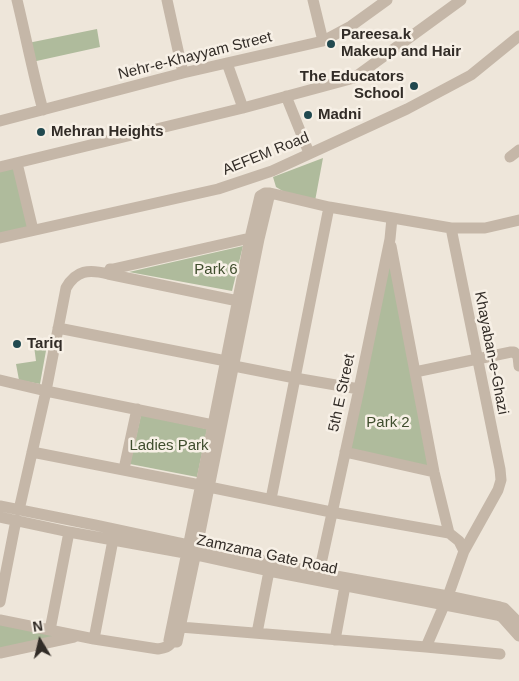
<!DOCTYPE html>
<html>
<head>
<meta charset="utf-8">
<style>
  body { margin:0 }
  #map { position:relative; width:519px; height:681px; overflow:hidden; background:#eee6da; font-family:Helvetica,sans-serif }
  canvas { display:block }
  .north { position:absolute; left:15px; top:616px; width:50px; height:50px; -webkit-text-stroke:4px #f7f0e6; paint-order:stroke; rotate:351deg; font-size:14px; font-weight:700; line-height:20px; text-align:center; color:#322c27 }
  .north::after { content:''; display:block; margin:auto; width:18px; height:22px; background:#322c27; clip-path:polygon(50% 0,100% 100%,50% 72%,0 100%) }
</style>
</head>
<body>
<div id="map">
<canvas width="519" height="681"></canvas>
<div class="north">N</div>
</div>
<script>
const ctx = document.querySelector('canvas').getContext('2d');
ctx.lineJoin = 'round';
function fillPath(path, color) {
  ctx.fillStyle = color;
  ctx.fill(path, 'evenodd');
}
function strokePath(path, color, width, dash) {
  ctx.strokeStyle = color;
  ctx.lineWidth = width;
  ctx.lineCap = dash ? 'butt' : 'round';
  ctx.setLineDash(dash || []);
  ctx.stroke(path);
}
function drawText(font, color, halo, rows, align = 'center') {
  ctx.font = font + ' Helvetica,sans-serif';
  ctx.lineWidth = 5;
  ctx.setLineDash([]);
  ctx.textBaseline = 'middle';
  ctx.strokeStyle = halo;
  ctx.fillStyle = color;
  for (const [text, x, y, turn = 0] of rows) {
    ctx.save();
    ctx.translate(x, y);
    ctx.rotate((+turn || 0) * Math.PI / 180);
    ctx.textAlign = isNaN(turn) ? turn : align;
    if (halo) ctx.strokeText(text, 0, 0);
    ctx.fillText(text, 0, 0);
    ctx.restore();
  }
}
fillPath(new Path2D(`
  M 97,29 L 100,47 L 32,62 L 28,43 Z
  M 323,158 L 315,201 L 291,196 L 276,187 L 273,177 Z
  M 17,163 L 33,230 L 0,238 L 0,167 Z
  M 390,239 L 434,472 L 345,452 Z
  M 243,246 L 232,291 L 129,272 Z
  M 47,345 L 40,384 L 19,380 L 16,364 L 36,361 L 34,346 Z
  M 141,415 L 207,429 L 197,477 L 130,464 Z
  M 0,620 L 80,636 L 0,653 Z`), '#afbb9c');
strokePath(new Path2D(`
  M 17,0 C 26,37 33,74 43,110
  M 167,0 L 183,73
  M 313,0 L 323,41
  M 227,63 L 243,108
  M 286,96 L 309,153
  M 0,121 L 183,73 L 323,41 L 351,26 L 387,0
  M 510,157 L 519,150
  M 17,163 L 33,230
  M 0,167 L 243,108 L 354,78 L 461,0
  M 0,238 L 218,189 L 272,171 L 407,109 L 471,75 L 519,36
  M 391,246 L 434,472 L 449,533
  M 108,274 L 110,269 L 113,269 L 250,238 L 257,239
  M 58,328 L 226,361
  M 234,366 L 295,378 L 359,389
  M 415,372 L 511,352 L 514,352 L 518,356 L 519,366
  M 0,380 L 46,391 L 213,425
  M 32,452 L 200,485
  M 345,452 L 434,472
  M 124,469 L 137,409
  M 209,487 L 331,512 L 449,533 L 459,541 L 464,551
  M 271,499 L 329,207
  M 0,506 L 95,525 L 319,573 L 448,596 L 500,607 L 504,608 L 519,623
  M 19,510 L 46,391 L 66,288 C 76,270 89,269 108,274 L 238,301 L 245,301
  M 0,517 L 69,532 L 196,555 L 269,571 L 497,615 L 502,617 L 519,636
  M 319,573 L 359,389 L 390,239 L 392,218
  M 0,602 L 16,520
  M 0,620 L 94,639 L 158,649 C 164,648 170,647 172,641 L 177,642 L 197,547 L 259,239 L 270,193
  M 180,627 L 426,647 L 500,654
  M 50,630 L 69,532
  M 257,633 L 269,571
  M 94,639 L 113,540
  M 335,640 L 345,586
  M 172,641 L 169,640 L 213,425 L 250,238 L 260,196 L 265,193 L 270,193 L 329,207 L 451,228 L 485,228 L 519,220
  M 426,647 L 448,596 L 464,551 L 498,490 L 501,480 L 500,469 L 451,228
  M 0,653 L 74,637`), '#c5b7a8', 11);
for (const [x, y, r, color] of [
  [331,44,5,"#21494f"],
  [414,86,5,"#21494f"],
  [308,115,5,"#21494f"],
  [41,132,5,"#21494f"],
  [17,344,5,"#21494f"]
]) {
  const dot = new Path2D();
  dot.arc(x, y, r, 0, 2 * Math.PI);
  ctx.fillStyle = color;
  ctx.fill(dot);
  strokePath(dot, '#f7f0e6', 2);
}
drawText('bold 15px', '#322c27', '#f7f0e6', [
  ["Pareesa.k",341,35],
  ["Makeup and Hair",341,52],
  ["The Educators",404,77,"right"],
  ["School",404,94,"right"],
  ["Madni",318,115],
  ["Mehran Heights",51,132],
  ["Tariq",27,344]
], 'left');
drawText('15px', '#322c27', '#f7f0e6', [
  ["Nehr-e-Khayyam Street",195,56,-14],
  ["AEFEM Road",266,154,-22],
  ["Khayaban-e-Ghazi",491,353,79],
  ["5th E Street",342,393,-78],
  ["Zamzama Gate Road",267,555,12]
]);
drawText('15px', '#404e2e', '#f7f0e6', [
  ["Park 6",216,270],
  ["Park 2",388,423],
  ["Ladies Park",169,446]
]);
</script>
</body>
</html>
